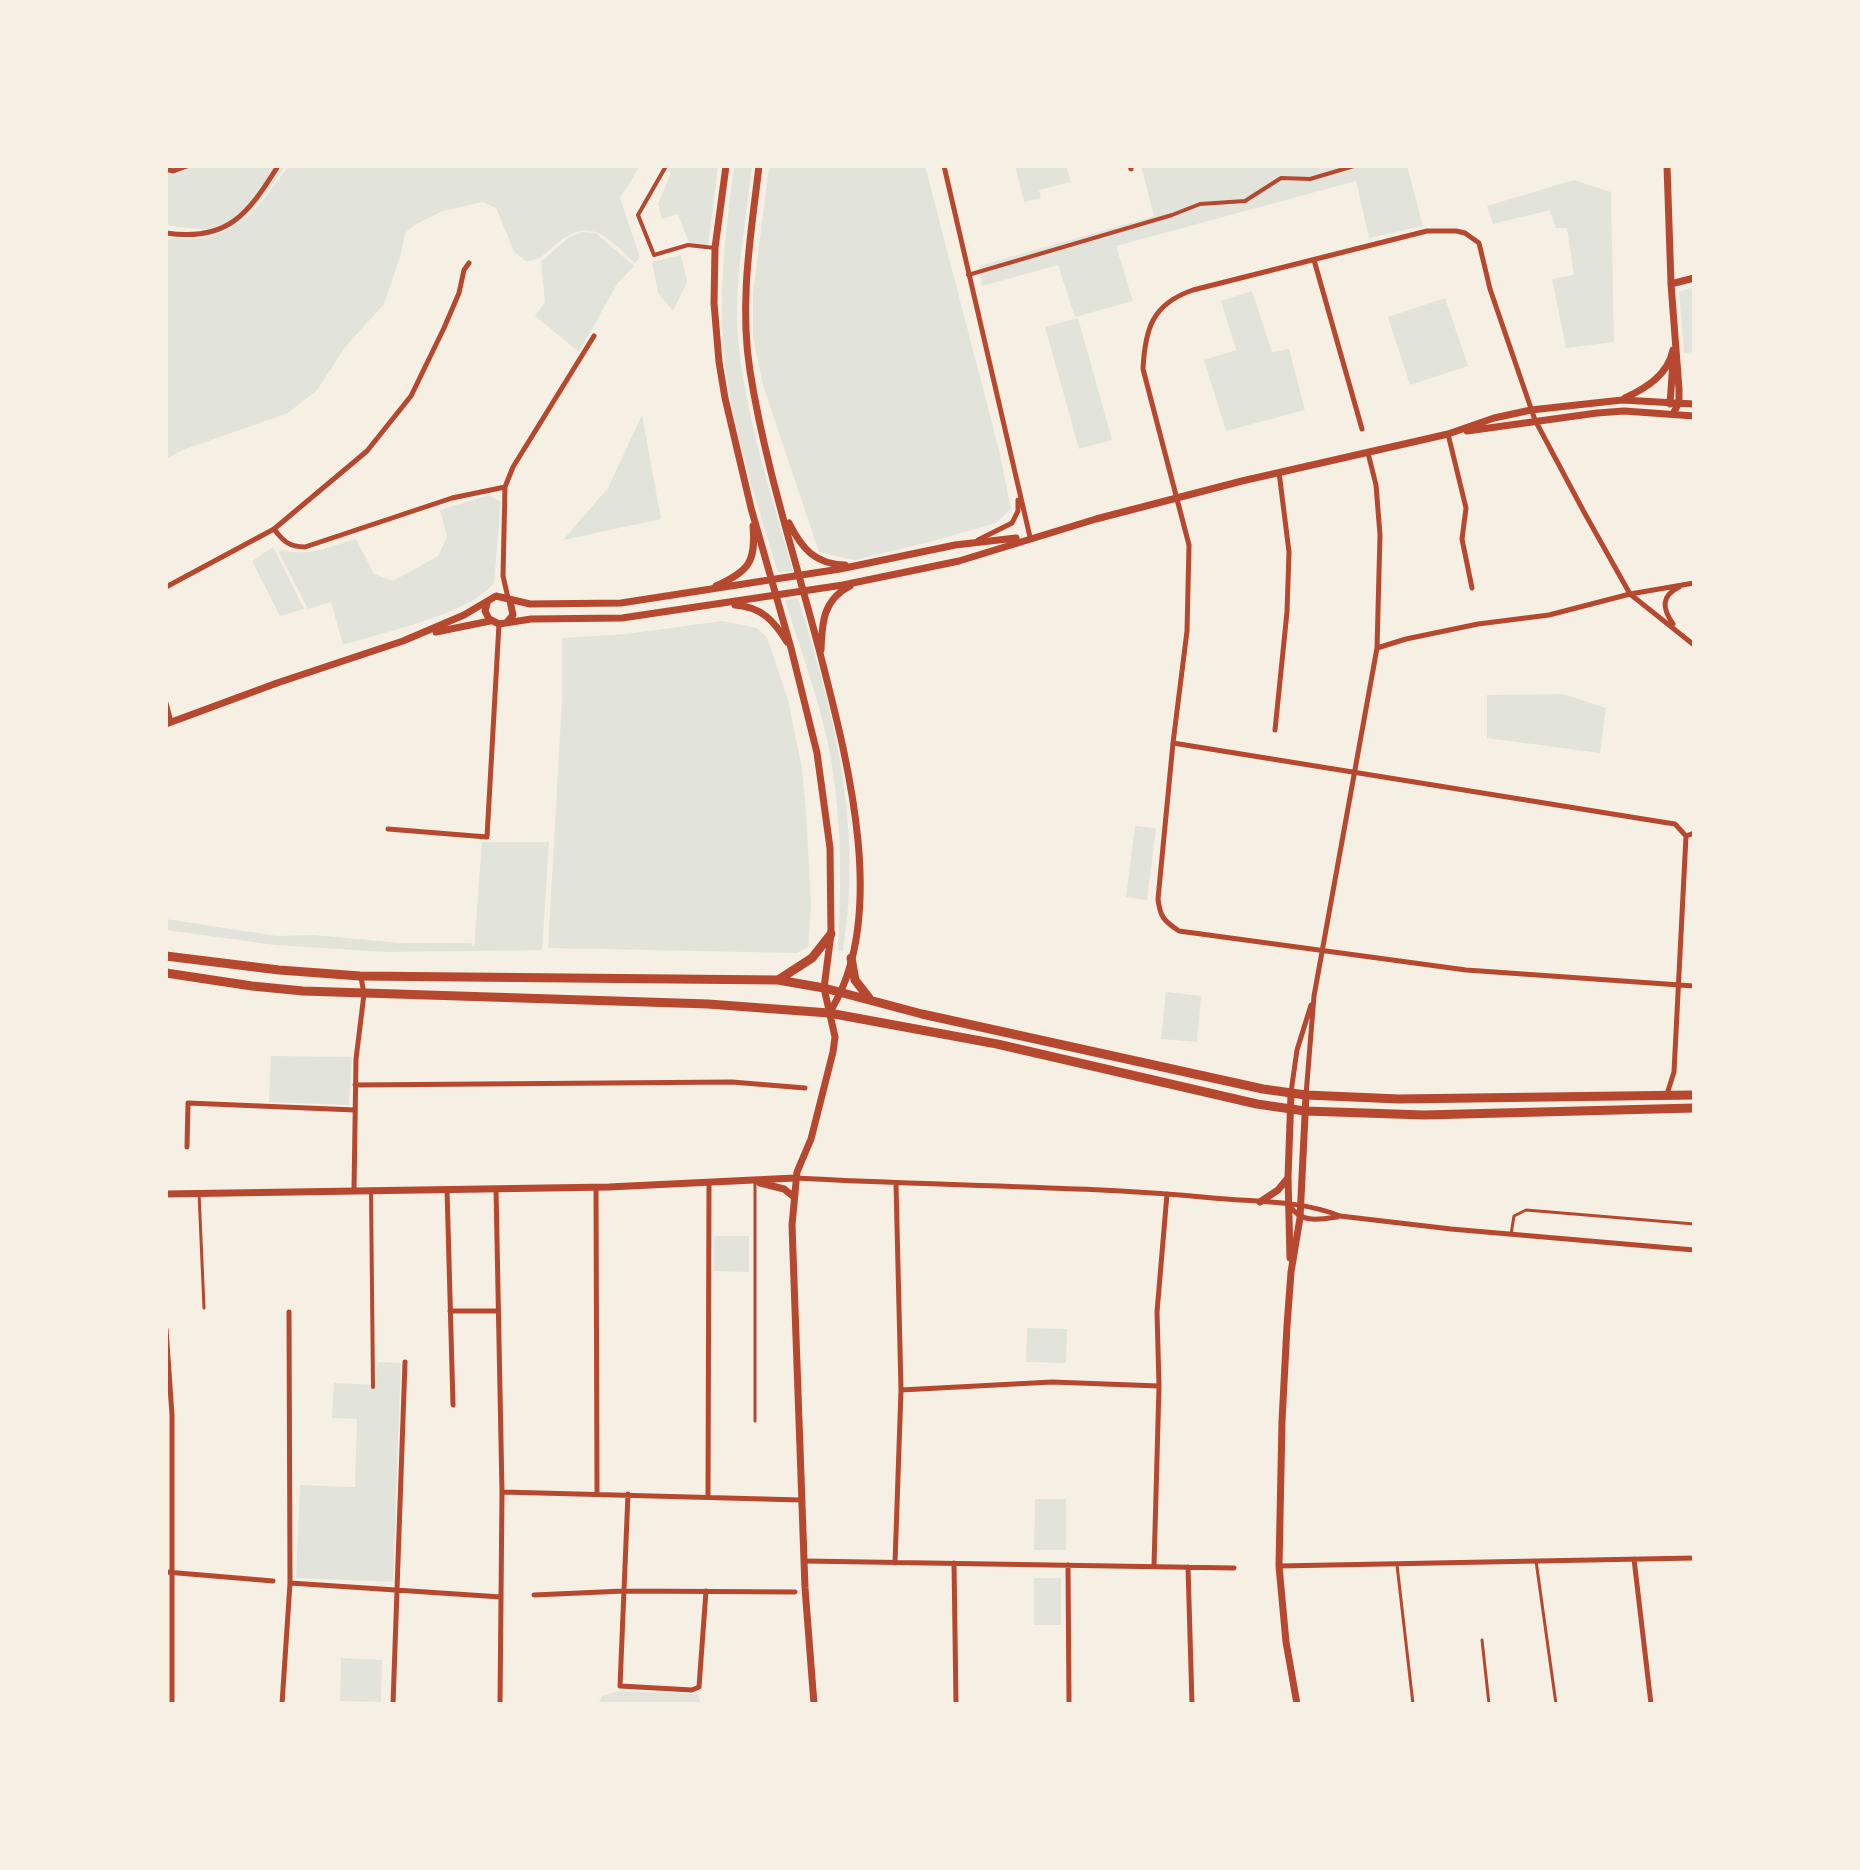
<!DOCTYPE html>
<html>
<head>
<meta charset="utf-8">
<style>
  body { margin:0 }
  #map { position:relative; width:1860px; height:1870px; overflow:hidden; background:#f6efe4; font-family:"Nunito Sans",sans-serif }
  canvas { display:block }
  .frame { position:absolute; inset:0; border:168px solid #f6efe4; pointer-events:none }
</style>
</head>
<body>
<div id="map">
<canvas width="1860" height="1870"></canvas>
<div class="frame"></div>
</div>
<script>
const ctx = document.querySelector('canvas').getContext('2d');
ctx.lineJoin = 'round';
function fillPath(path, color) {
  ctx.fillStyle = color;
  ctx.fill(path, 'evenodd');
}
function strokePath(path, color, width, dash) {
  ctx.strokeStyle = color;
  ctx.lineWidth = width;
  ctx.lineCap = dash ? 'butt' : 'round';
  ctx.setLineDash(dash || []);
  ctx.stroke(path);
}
fillPath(new Path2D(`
  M 166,166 L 285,166 C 275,183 249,220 230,226 C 211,233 185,227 166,225 Z
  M 288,166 L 640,166 L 620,198 L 640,257 L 635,263 C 606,236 589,214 553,247 C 543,255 539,261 525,261 L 514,251 L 496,208 L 483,202 L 443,211 L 416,224 L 405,233 L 400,257 L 384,304 L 346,346 L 317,390 L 288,413 L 183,450 L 166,459 L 166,237 C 230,247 254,215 288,166 Z
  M 642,166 L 718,166 L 708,247 L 691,248 L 678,214 L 662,219 L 658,204 L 671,173 L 661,166 Z
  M 734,166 L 752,166 C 746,222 734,281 738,338 C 745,417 772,495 793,571 L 778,572 C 757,504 734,434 725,363 C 717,297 726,231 734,166 Z
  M 769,166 L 925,166 L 999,450 L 1011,509 L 996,523 L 926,543 L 854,560 L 819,552 L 763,385 L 753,337 L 753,293 Z
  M 1015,166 L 1066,166 L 1071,182 L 1039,190 L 1041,198 L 1024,202 Z
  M 1141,166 L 1319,166 L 1320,169 L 1334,166 L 1407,166 L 1423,226 L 1369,238 L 1356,181 L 1116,246 L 1133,301 L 1075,317 L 1058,265 L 982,286 L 979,266 L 1154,216 Z
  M 1574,180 L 1611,192 L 1614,342 L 1566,348 L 1552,279 L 1574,275 L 1567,228 L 1556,228 L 1550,210 L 1493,224 L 1487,206 Z
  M 583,232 L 596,233 L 634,266 L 617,284 L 579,352 L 535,316 L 545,302 L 541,262 L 569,237 Z
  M 681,255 L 687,282 L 673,311 L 658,293 L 652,262 Z
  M 1694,287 L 1694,352 L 1684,353 L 1679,292 Z
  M 1252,291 L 1272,352 L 1289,349 L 1305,410 L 1226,431 L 1204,360 L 1236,350 L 1221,301 Z
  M 1445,298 L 1468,366 L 1410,385 L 1388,317 Z
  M 1078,318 L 1112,440 L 1079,449 L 1045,327 Z
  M 642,415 L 661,519 L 563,540 L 608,488 Z
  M 489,495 L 501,502 L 494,583 C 468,615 383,632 343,645 L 331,602 L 308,609 L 279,552 L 282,550 C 307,557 332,546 356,539 L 374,574 L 393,581 L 438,556 L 447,537 L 440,510 Z
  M 273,547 L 304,609 L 280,616 L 252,561 Z
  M 798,598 C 835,719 863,823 843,951 L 838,950 C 841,889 842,827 832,766 C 823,709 802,655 785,600 Z
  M 722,621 L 757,628 L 767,637 L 788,700 L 802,769 L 806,810 L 811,906 L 808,947 L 797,953 L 548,948 L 562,700 L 562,638 L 626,634 Z
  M 1563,694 L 1606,708 L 1600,753 L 1487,738 L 1487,695 Z
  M 1135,826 L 1156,828 L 1147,900 L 1126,897 Z
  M 482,842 L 549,842 L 542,950 L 386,952 L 275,945 L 166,930 L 166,919 L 277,936 L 314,935 L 401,943 L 471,943 L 474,948 Z
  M 1166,992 L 1201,996 L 1197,1042 L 1161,1039 Z
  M 271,1056 L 352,1057 L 349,1105 L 269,1102 Z
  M 714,1236 L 749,1236 L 749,1272 L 714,1271 Z
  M 1027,1328 L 1067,1329 L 1066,1363 L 1026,1362 Z
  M 377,1362 L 401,1363 L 393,1582 L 296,1578 L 300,1485 L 355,1487 L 357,1419 L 332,1418 L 334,1383 L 376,1385 Z
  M 1035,1499 L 1066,1499 L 1066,1550 L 1034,1550 Z
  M 1034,1578 L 1061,1578 L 1061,1625 L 1034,1625 Z
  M 341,1658 L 382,1660 L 381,1702 L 340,1701 Z
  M 619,1691 L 698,1694 L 701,1704 L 598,1704 L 602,1696 Z`), '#e2e4dc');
strokePath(new Path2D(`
  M 755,1182 L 755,1421
  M 199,1193 L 204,1308
  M 1511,1234 L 1514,1216 L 1526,1210 L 1694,1224
  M 1536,1561 L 1556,1704
  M 1397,1565 L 1413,1704
  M 1482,1640 L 1489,1704`), '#b5482f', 3);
strokePath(new Path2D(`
  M 666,166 L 638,215 L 654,255 L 688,245 L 715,248
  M 968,275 L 1172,215 L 1200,204 L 1245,201 L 1281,178 L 1310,179 L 1354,166
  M 371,1191 L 373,1387`), '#b5482f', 4);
strokePath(new Path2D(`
  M 944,166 L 1030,537
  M 1130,166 L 1131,169
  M 166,169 L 173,171 L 187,166
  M 166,233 C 228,242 248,214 278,166
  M 1314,260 L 1362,429
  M 1448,434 L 1466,508 L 1462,539 L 1472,588
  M 274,529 C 283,541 289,547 305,547 L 452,498 L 505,487
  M 978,540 L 1012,523 L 1018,511 L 1018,500
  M 166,587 L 274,529 L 367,451 L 411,396 L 444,328 L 459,293 L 464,270 L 469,263
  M 508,598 L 503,576 L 505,487 L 513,467 L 594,336
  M 1673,624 C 1662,608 1661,596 1679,587
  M 1694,645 L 1630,594 L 1584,512 L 1535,420 L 1490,289 L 1479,243 L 1465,233 L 1456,231 L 1427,231 L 1193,290 C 1152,304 1145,329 1143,369 L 1189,545 L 1187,631 L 1173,743 L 1158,899 C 1160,917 1164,921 1179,931 L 1466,970 L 1694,986
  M 1377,648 L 1406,639 L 1478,624 L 1549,615 L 1630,594 L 1694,583
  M 166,703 L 171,722
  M 1275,730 L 1287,612 L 1289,552 L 1279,472
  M 1173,743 L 1662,822 L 1675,824 L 1686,836
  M 388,829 L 487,837 L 499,624
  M 1686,836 L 1694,833
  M 355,1085 L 732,1082 L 805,1088
  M 1291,1092 L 1297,1050 L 1311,1005
  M 1667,1094 L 1674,1072 L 1686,836
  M 1306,1095 L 1314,996 L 1377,648 L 1380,535 L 1376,485 L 1368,453
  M 187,1147 L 188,1103 L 355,1110
  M 796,1178 C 935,1186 1075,1185 1213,1198 C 1254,1202 1301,1200 1340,1216 L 1451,1229 L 1694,1250
  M 596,1187 L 597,1493
  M 447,1189 L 453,1405
  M 496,1189 L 502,1492 L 500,1704
  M 354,1191 L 356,1059 L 364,994 L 361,977
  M 1289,1205 C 1301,1223 1317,1220 1337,1217
  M 450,1311 L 498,1311
  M 166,1329 L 172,1415 L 172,1704
  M 901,1390 L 1052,1382 L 1159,1386
  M 503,1492 L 801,1500
  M 628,1494 L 620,1686 L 692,1690 L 699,1687 L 706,1591
  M 708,1495 L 709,1182
  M 1634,1559 L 1651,1704
  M 805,1561 L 1234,1568
  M 895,1563 L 901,1390 L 896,1184
  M 954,1563 L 956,1704
  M 1068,1565 L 1069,1704
  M 1154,1566 L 1159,1386 L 1157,1312 L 1167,1194
  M 1279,1566 L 1694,1558
  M 1188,1567 L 1192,1704
  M 166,1572 L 273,1581
  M 290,1583 L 501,1597
  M 534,1595 L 624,1591 L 795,1592
  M 282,1704 L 290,1583 L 289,1312
  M 393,1704 L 405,1362`), '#b5482f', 5);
strokePath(new Path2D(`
  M 726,166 L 715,248 L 714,303 L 719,362 L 725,398 L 751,508 L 791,648 L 817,753 L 830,848 L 831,934 L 824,988 L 835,1037 L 833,1052 L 811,1139 L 797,1172 L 792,1225 L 805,1588 L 814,1704
  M 759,166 C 751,234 739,302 750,371 C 765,466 796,560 820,653 C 846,755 891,918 829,1013
  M 1667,166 L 1671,284 L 1679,389 L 1679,402 L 1673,414
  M 1671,284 L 1694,278
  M 1625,398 C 1646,388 1668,375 1673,350
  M 1670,404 L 1673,361
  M 1467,431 L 1597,413 L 1624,411 L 1694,416
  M 789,523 C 802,549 815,564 845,565
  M 716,586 C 749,571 756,562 753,526
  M 487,604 L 485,611 L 489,619 L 499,624 L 531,619 L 622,618 L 843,585 L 959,561 L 1096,519 L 1242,481 L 1448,434 L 1494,418 L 1531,410 L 1622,400 L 1694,404
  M 735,605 C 762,607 774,621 787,642
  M 507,622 L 513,615 L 510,601
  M 436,632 L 490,621
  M 821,650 C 822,622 823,600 850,586
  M 166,724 L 277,683 L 403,641 L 464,615 L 496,596 L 530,604 L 621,603 L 840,569 L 955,545 L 1016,538
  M 760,1183 L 784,1189 L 794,1197
  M 166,1194 L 609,1187 L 795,1178
  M 1260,1202 L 1278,1190 L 1287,1179
  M 1290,1258 L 1288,1177 L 1291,1094
  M 1297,1704 L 1286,1642 L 1279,1566 L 1282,1421 L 1287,1326 L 1291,1272 L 1300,1218 L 1306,1095`), '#b5482f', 7);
strokePath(new Path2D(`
  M 166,956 L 279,970 L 360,976 L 778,980 L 824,988 L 922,1014 L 1263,1089 L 1306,1095 L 1399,1099 L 1694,1095
  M 851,958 L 855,980 L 869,998
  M 166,973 L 252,986 L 303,991 L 708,1004 L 829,1013 L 997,1044 L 1257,1104 L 1305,1111 L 1424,1115 L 1694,1108
  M 778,980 L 812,958 L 831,934`), '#b5482f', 9);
</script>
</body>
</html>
